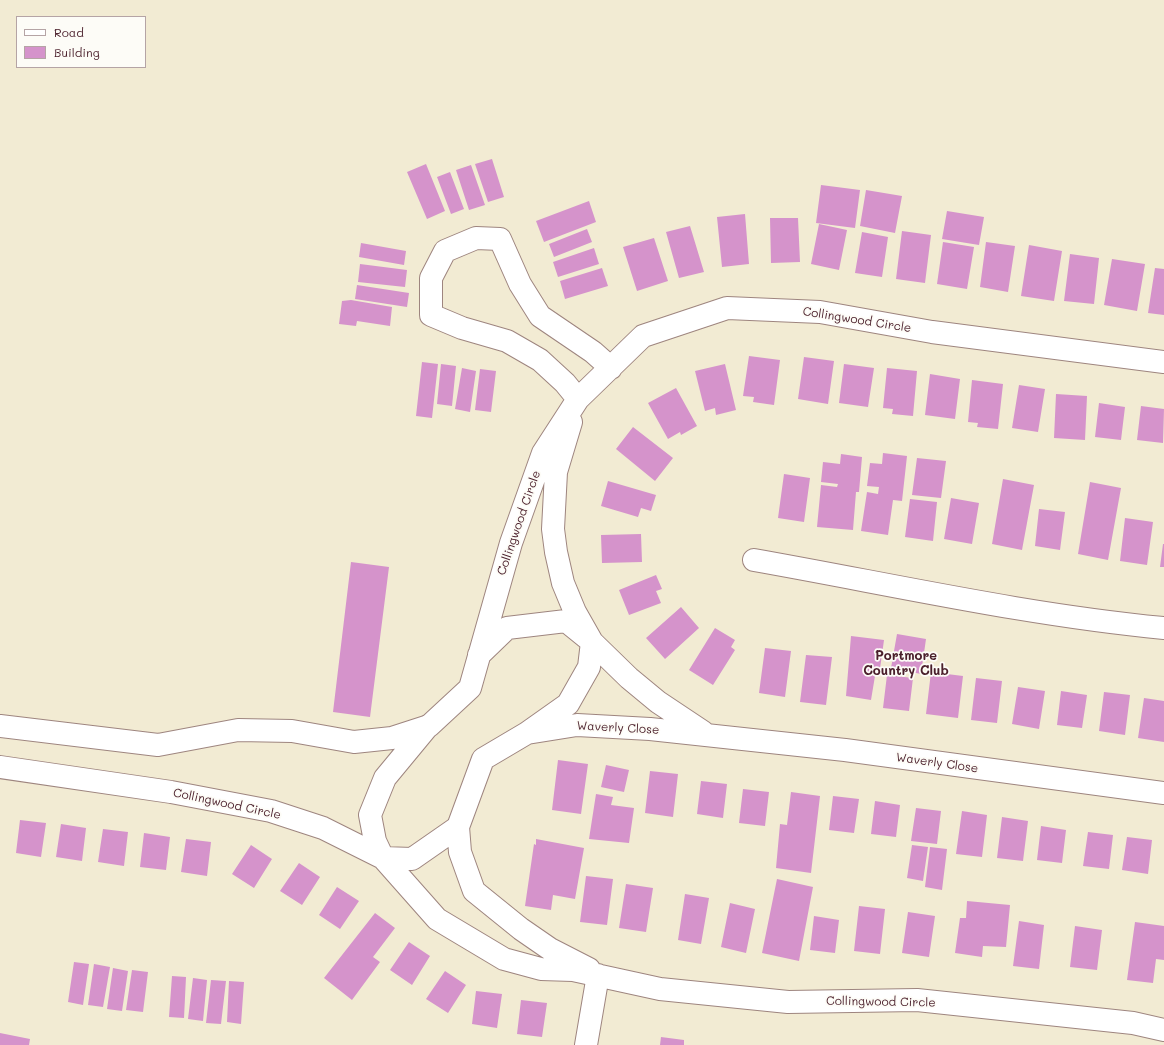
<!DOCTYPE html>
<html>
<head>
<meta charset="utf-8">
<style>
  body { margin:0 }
  #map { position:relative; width:1164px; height:1045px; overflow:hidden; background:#f2ebd3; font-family:Mali,sans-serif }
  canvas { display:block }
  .legend { position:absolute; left:16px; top:16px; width:130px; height:52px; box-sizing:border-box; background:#fdfcf7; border:1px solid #b5a4a5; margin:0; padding:5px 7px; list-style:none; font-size:12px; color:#4a1f2b }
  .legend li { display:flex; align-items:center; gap:8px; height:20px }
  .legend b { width:20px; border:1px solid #b5a4a5 }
</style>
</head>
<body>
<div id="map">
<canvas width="1164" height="1045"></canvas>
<ul class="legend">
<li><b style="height:5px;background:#fff"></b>Road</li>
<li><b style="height:11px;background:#d593cb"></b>Building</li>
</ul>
</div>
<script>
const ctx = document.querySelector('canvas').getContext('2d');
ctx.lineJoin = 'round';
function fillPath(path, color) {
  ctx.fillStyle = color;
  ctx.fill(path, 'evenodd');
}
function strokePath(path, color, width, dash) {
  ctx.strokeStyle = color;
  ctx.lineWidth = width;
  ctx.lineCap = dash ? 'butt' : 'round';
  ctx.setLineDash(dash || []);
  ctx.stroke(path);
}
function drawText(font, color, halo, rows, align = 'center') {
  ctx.font = font + ' Mali,sans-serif';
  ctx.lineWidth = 3.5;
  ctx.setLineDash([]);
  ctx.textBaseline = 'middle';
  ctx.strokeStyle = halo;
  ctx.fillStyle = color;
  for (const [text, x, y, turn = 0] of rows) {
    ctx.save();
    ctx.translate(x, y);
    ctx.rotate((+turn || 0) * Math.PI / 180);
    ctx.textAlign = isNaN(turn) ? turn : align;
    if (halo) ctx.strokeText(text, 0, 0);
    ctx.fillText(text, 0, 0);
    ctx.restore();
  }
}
fillPath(new Path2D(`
  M 492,159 L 504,197 L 488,202 L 475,164 Z
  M 426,164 L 445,211 L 427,219 L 407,172 Z
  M 471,165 L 485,205 L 469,210 L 456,170 Z
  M 450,172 L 464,209 L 451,214 L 437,177 Z
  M 821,185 L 860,190 L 855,228 L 816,223 Z
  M 866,190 L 902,196 L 895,233 L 860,226 Z
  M 589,201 L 596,222 L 544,242 L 536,221 Z
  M 947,211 L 984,217 L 979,245 L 942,239 Z
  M 745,214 L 749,264 L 722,267 L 717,217 Z
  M 770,218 L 798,218 L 800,262 L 771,263 Z
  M 819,224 L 847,230 L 839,270 L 811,264 Z
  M 690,226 L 704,272 L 679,278 L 666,232 Z
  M 587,229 L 592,242 L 554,257 L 549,244 Z
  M 902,231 L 931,235 L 925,283 L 896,279 Z
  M 862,232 L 888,237 L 882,277 L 855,273 Z
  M 654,238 L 668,281 L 637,291 L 623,247 Z
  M 943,242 L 974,247 L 967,289 L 937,284 Z
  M 986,242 L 1015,246 L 1008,292 L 980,287 Z
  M 361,243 L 406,251 L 404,265 L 359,257 Z
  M 1029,245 L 1062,251 L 1054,301 L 1021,296 Z
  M 594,248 L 599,264 L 558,277 L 553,262 Z
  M 1070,254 L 1099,258 L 1094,304 L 1064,301 Z
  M 1112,259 L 1145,264 L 1137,311 L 1104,305 Z
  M 360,264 L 407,270 L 405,287 L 358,282 Z
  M 602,268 L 608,286 L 565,299 L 560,281 Z
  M 1155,268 L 1164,269 L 1164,315 L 1148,313 Z
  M 357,285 L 409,293 L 407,307 L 355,299 Z
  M 351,300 L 392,307 L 390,326 L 357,321 L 356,326 L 339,324 L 342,301 Z
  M 749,356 L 780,360 L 774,405 L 753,402 L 754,397 L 743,396 Z
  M 804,357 L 834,361 L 828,404 L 798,399 Z
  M 422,362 L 438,364 L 432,418 L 416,416 Z
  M 441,364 L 456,366 L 452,406 L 437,404 Z
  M 725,364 L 736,410 L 716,415 L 715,408 L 705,411 L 695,371 Z
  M 844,364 L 874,368 L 868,407 L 839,403 Z
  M 462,368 L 476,371 L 470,412 L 455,409 Z
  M 887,368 L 917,371 L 913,416 L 892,414 L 893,409 L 883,408 Z
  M 480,369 L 496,371 L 491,412 L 475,410 Z
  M 930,374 L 960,379 L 955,419 L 925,415 Z
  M 972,380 L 1003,384 L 998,429 L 977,427 L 978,423 L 968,422 Z
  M 1019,385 L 1045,389 L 1038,432 L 1012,428 Z
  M 676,388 L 697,426 L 681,435 L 680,432 L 668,439 L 648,403 Z
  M 1056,394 L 1087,396 L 1085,440 L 1054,438 Z
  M 1099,403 L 1125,407 L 1121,440 L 1095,437 Z
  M 1141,406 L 1164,409 L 1163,443 L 1137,440 Z
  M 633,427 L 673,458 L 655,481 L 616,449 Z
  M 883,453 L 907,456 L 902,501 L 893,500 L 888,535 L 861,531 L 867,492 L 878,494 L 879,487 L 867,486 L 870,463 L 882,464 Z
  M 841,454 L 862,457 L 859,492 L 856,492 L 853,530 L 817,527 L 821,485 L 837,487 L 838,484 L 821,482 L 823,462 L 840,464 Z
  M 917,458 L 946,461 L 941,498 L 912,495 Z
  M 784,474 L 810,478 L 804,522 L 778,518 Z
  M 1003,479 L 1034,485 L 1022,550 L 992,544 Z
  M 608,481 L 656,495 L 651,511 L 641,508 L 638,517 L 601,506 Z
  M 1090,482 L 1121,488 L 1108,560 L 1078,554 Z
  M 951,498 L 979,503 L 972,544 L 944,539 Z
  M 910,499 L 937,502 L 933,541 L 905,537 Z
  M 1039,509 L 1065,512 L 1060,550 L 1035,546 Z
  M 1125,518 L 1153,522 L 1147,565 L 1120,561 Z
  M 641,534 L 642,562 L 602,563 L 601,535 Z
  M 1163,544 L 1164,544 L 1164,567 L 1160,567 Z
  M 351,562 L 389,567 L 370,717 L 333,712 Z
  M 656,575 L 662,589 L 656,591 L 661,603 L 629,615 L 619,590 Z
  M 681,607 L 699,628 L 665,659 L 646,638 Z
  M 715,628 L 735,640 L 731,647 L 735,650 L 713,685 L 689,670 Z
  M 897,634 L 926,639 L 921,674 L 891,668 Z
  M 851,636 L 884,640 L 879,676 L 875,676 L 871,700 L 846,696 Z
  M 765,648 L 791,651 L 785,697 L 759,693 Z
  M 806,655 L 832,657 L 826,705 L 800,702 Z
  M 931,672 L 963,676 L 958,718 L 926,714 Z
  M 887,675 L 913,678 L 909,711 L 883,708 Z
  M 976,678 L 1002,681 L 997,723 L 971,720 Z
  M 1018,687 L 1045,691 L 1039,729 L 1012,724 Z
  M 1061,691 L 1087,695 L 1082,728 L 1057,725 Z
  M 1104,692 L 1130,695 L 1125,735 L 1099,731 Z
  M 1144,698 L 1164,701 L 1164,742 L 1138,738 Z
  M 558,760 L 588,764 L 581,814 L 552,810 Z
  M 606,765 L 629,770 L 624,792 L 601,787 Z
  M 650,771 L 678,774 L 673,817 L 645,813 Z
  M 701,781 L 727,784 L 723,818 L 697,814 Z
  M 743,789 L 769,792 L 765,826 L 739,823 Z
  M 791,792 L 820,796 L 811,873 L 776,868 L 780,824 L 787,825 Z
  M 596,794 L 613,797 L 611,805 L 634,808 L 629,843 L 589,839 Z
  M 833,796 L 859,799 L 854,833 L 829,830 Z
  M 875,801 L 900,805 L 896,837 L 871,834 Z
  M 916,808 L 941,811 L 937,844 L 911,841 Z
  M 962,811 L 987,815 L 982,857 L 956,854 Z
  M 1002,817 L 1028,821 L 1023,861 L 997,858 Z
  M 20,820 L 46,823 L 41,857 L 16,853 Z
  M 61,824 L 86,828 L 82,861 L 56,857 Z
  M 1041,826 L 1066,830 L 1062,863 L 1037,860 Z
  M 103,829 L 128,832 L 124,866 L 98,862 Z
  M 1088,832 L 1113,835 L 1109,869 L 1083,866 Z
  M 144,833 L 170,837 L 166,870 L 140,867 Z
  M 1127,837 L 1152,840 L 1148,874 L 1122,870 Z
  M 186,839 L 211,842 L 207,876 L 181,872 Z
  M 536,839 L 584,848 L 575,899 L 553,895 L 551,910 L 525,906 L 534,844 L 536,845 Z
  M 251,845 L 272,859 L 254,888 L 232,874 Z
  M 912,845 L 928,847 L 923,881 L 907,878 Z
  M 930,847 L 947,849 L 942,890 L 925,887 Z
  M 299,863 L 320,877 L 302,905 L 280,891 Z
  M 586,876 L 613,879 L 607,925 L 580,922 Z
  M 777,879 L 813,887 L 799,961 L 762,953 Z
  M 626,884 L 653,888 L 646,932 L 619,928 Z
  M 337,887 L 359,901 L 340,929 L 319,915 Z
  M 685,894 L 709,898 L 701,944 L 678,940 Z
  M 967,901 L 1010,905 L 1006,947 L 983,946 L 982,957 L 955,953 L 960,918 L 966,918 Z
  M 730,903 L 755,909 L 746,953 L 721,947 Z
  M 859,906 L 885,909 L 880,954 L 854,951 Z
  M 908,912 L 935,916 L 929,957 L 902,953 Z
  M 375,913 L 395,928 L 373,957 L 380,962 L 352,1000 L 324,978 Z
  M 814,916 L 839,920 L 835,953 L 810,950 Z
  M 1019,921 L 1044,925 L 1039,969 L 1013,966 Z
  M 1135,922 L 1164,926 L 1164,960 L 1156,959 L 1153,983 L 1127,980 Z
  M 1075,926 L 1102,930 L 1097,970 L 1070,967 Z
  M 409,942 L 430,956 L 412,985 L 390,970 Z
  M 74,962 L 89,964 L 83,1005 L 68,1002 Z
  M 94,964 L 110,967 L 103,1007 L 88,1005 Z
  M 113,968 L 128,971 L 122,1011 L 107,1009 Z
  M 132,970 L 148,972 L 143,1012 L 126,1010 Z
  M 445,971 L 466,985 L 448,1013 L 426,999 Z
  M 172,976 L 186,977 L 184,1018 L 169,1017 Z
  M 193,978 L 207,980 L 203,1021 L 188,1019 Z
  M 211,980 L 226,981 L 221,1024 L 206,1023 Z
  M 229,981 L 244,982 L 241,1024 L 227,1022 Z
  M 476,991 L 502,994 L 497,1028 L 472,1024 Z
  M 521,1000 L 547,1003 L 542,1037 L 517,1034 Z
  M 0,1033 L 30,1039 L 29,1045 L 0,1045 Z
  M 661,1037 L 684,1040 L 684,1045 L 660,1045 Z`), '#d593cb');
const minor = new Path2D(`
  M 578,399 L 565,383 L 540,360 L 507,341 L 462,328 L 431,315 L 431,278 L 445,251 L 476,238 L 500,239 L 520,284 L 540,316 L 593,352 L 611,368
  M 754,560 C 890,584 1026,615 1164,628
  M 479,655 L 507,628 L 566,621 L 592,642 L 629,678 L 658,702 L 703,732
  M 0,726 L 158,745 L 238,730 L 292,731 L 354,742 L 392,738 L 429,726 L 470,688 L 511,543 L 543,453 L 578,399 L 643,336 L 727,308 L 820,312 L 932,332 L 1164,362
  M 527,733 L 577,725 L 650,729 L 845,750 L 1164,793
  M 0,767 L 171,792 L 271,811 L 323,828 L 383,858 L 437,919 L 504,959 L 541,969 L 573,970 L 660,989 L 788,1002 L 917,1000 L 1133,1023 L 1164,1030
  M 458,827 L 460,852 L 474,891 L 521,929 L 550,949 L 589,969
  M 383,858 L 412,859 L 458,827 L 483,759 L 527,733 L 568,704 L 589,667 L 592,642 L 575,612 L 563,583 L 556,552 L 553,529 L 556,472 L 571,422
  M 383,858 L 375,841 L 370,815 L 385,778 L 428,726
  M 586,1045 L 598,975`);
strokePath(minor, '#9e857f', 24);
strokePath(minor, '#fff', 22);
drawText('12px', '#4a1f2b', '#fdfcf7', [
  ["Collingwood Circle",857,320,9],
  ["Collingwood Circle",519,523,-71],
  ["Waverly Close",618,728,3],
  ["Waverly Close",937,763,8],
  ["Collingwood Circle",227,804,12],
  ["Collingwood Circle",881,1002,1]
]);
drawText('bold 13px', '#4a1f2b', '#fdfcf7', [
  ["Portmore",906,656],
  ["Country Club",906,671]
]);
</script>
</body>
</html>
